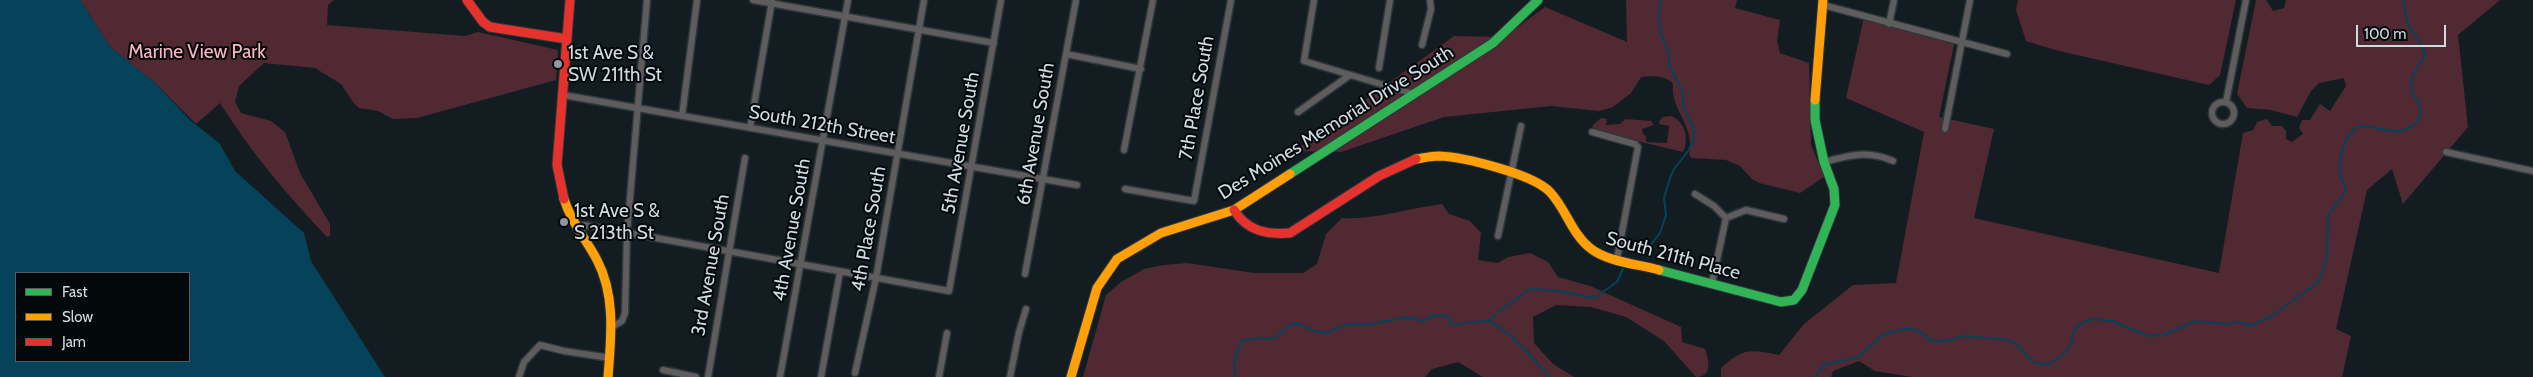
<!DOCTYPE html>
<html>
<head>
<meta charset="utf-8">
<style>
  body { margin:0 }
  #map { position:relative; width:2533px; height:377px; overflow:hidden; background:#131d21; font-family:Cabin,sans-serif }
  canvas { display:block }
  .legend { position:absolute; left:15px; top:272px; width:175px; height:90px; box-sizing:border-box; background:#03080b; border:1px solid #555c61; margin:0; padding:6px 9px; list-style:none; font-size:15px; color:#d0dbe1 }
  .legend li { display:flex; align-items:center; gap:10px; height:25px }
  .legend b { width:25px; border:1px solid #555c61 }
  .scale { position:absolute; left:2356px; top:25px; width:90px; height:22px; box-sizing:border-box; border:2px solid #d0dbe1; border-top:0; padding-left:6px; font-size:15px; line-height:18px; white-space:nowrap; color:#d0dbe1; -webkit-text-stroke:4px #03080b; paint-order:stroke }
</style>
</head>
<body>
<div id="map">
<canvas width="2533" height="377"></canvas>
<ul class="legend">
<li><b style="height:6px;background:#30b455"></b>Fast</li>
<li><b style="height:6px;background:#ff9f0a"></b>Slow</li>
<li><b style="height:6px;background:#e5322d"></b>Jam</li>
</ul>
<div class="scale">100 m</div>
</div>
<script>
const ctx = document.querySelector('canvas').getContext('2d');
ctx.lineJoin = 'round';
function fillPath(path, color) {
  ctx.fillStyle = color;
  ctx.fill(path, 'evenodd');
}
function strokePath(path, color, width, dash) {
  ctx.strokeStyle = color;
  ctx.lineWidth = width;
  ctx.lineCap = dash ? 'butt' : 'round';
  ctx.setLineDash(dash || []);
  ctx.stroke(path);
}
function drawText(font, color, halo, rows, align = 'center') {
  ctx.font = font + ' Cabin,sans-serif';
  ctx.lineWidth = 4;
  ctx.setLineDash([]);
  ctx.textBaseline = 'middle';
  ctx.strokeStyle = halo;
  ctx.fillStyle = color;
  for (const [text, x, y, turn = 0] of rows) {
    ctx.save();
    ctx.translate(x, y);
    ctx.rotate((+turn || 0) * Math.PI / 180);
    ctx.textAlign = isNaN(turn) ? turn : align;
    if (halo) ctx.strokeText(text, 0, 0);
    ctx.fillText(text, 0, 0);
    ctx.restore();
  }
}
fillPath(new Path2D(`
  M 80,0 L 334,0 L 328,5 L 327,25 L 465,36 L 478,32 L 558,50 L 556,80 L 417,118 L 393,119 L 378,111 L 359,108 L 353,102 L 341,84 L 315,68 L 264,63 L 239,86 L 235,102 L 241,113 L 271,121 L 285,132 L 300,173 L 330,224 L 330,236 L 327,237 C 288,196 250,151 220,103 L 196,124 L 155,83 L 110,47 Z
  M 1626,0 L 1737,0 L 1735,8 L 1780,20 L 1777,41 L 1780,53 L 1809,63 L 1811,145 L 1824,177 L 1800,193 L 1759,183 L 1752,179 L 1740,166 L 1726,160 L 1692,158 L 1689,155 C 1696,126 1670,110 1673,84 C 1666,75 1651,76 1641,77 L 1631,93 L 1613,107 L 1599,111 L 1551,106 L 1444,117 L 1341,152 L 1294,151 L 1454,36 L 1504,37 L 1545,7 L 1627,42 Z
  M 2018,0 L 2236,0 L 2220,75 L 2209,85 L 2055,50 L 2026,41 L 2016,10 Z
  M 2256,0 L 2266,0 L 2273,11 L 2284,8 L 2286,0 L 2500,0 L 2458,35 L 2468,127 L 2403,204 L 2392,169 L 2367,190 L 2336,329 L 2351,336 L 2342,377 L 1912,377 L 1875,371 L 1859,361 L 1833,371 L 1831,377 L 1721,377 L 1721,368 C 1743,348 1750,349 1779,355 L 1804,324 L 1853,285 L 1896,283 L 1924,132 L 1846,98 L 1864,17 L 1955,40 L 1939,117 L 1994,129 L 1974,218 L 2219,273 L 2243,133 L 2253,130 L 2257,122 L 2267,119 L 2272,126 L 2282,126 L 2286,131 L 2286,139 L 2292,142 L 2303,134 L 2299,128 L 2302,120 L 2310,120 L 2320,104 L 2330,111 L 2346,86 L 2344,78 L 2319,83 L 2311,91 L 2297,117 L 2271,110 L 2247,108 L 2237,94 Z
  M 1671,116 C 1686,122 1689,139 1683,152 L 1595,131 L 1592,126 L 1601,118 L 1607,119 L 1606,125 L 1620,124 L 1625,119 L 1651,121 L 1654,125 L 1642,129 L 1643,134 L 1646,136 L 1646,142 L 1667,143 L 1669,126 L 1659,124 L 1660,120 L 1663,117 Z
  M 1442,204 L 1449,214 L 1470,221 L 1481,233 L 1478,260 L 1498,263 L 1508,257 L 1530,253 L 1548,262 L 1558,277 L 1590,286 L 1681,327 L 1682,342 L 1705,349 C 1709,360 1713,377 1696,377 L 1664,341 L 1626,317 L 1591,307 L 1556,305 L 1533,317 L 1534,343 L 1553,364 L 1574,377 L 1483,377 L 1458,362 L 1432,369 L 1425,377 L 1083,377 L 1106,295 L 1121,282 L 1144,269 L 1164,265 L 1187,263 L 1254,273 L 1303,273 L 1317,264 L 1326,234 L 1342,218 C 1374,220 1410,208 1442,204 Z`), '#502933');
fillPath(new Path2D(`
  M 0,0 L 80,0 L 110,47 L 155,83 L 190,120 L 220,144 L 235,171 L 304,233 L 311,261 L 385,377 L 0,377 ZM 16,273 L 189,273 L 189,361 L 16,361 Z`), '#04435a');
strokePath(new Path2D(`
  M 1648,258 L 1652,243 L 1660,233 L 1666,215 L 1664,198 L 1670,178 L 1674,169 L 1689,150 L 1694,138 L 1694,129 L 1683,106 L 1683,92 L 1669,65 L 1669,52 L 1660,33 L 1659,14 L 1661,0
  M 1498,312 L 1530,289 L 1558,291 L 1594,298 L 1617,282 L 1623,269
  M 1488,321 L 1495,315
  M 1235,377 L 1234,359 L 1242,341 L 1251,339 L 1276,338 L 1288,326 L 1296,323 L 1315,331 L 1327,333 L 1347,324 L 1371,324 L 1407,317 L 1423,321 L 1435,315 L 1447,316 L 1452,324 C 1463,325 1474,320 1486,321 C 1504,323 1537,364 1550,377
  M 1815,377 L 1824,365 L 1858,357 L 1884,334 L 1908,328 L 1921,332 L 1931,341 L 1946,341 L 1964,336 L 2008,340 L 2015,343 L 2033,362 L 2043,364 L 2050,364 L 2063,355 L 2071,344 L 2073,333 L 2077,326 L 2092,319 L 2112,321 L 2148,336 L 2163,335 L 2195,321 L 2228,324 L 2239,322 L 2251,326 L 2273,315 L 2317,283 L 2321,276 L 2327,257 L 2328,216 L 2345,192 C 2346,185 2342,183 2341,177 C 2337,159 2344,136 2359,126 C 2372,125 2383,132 2396,131 C 2408,131 2424,122 2420,107 C 2419,100 2411,94 2411,86 C 2411,74 2420,65 2425,55 L 2421,44 L 2408,25 L 2403,0`), '#04435a', 2);
const street = new Path2D(`
  M 753,0 L 994,43
  M 1314,0 L 1304,61 L 1414,94
  M 1823,5 L 2007,54
  M 1889,24 L 1894,0
  M 1422,45 L 1431,9 L 1430,0
  M 1066,54 L 1141,69
  M 1379,68 L 1390,0
  M 563,95 L 1077,185
  M2212 113a11 11 0 1 1 22 0a11 11 0 1 1-22 0Z
  M 2226,102 L 2246,0
  M 1298,112 L 1350,75
  M 682,116 L 697,0
  M 750,128 L 772,1
  M 1945,129 L 1970,0
  M 1592,132 L 1635,144 L 1638,147 L 1617,259
  M 1124,150 L 1153,0
  M 2446,152 L 2533,171
  M 1824,162 C 1850,155 1868,150 1893,161
  M 1125,189 L 1194,201 L 1231,0
  M 1695,194 L 1714,206 L 1726,218 L 1746,210 L 1784,219
  M 577,228 L 584,225 L 949,291 L 1001,0
  M 1498,236 L 1521,126
  M 1025,274 L 1076,0
  M 1712,283 L 1726,218
  M 612,327 L 622,321 L 625,313 L 627,233 L 647,0
  M 663,370 L 696,377
  M 855,373 L 876,278 L 924,0
  M 519,377 L 524,362 L 540,345 L 564,351 L 610,358
  M 708,377 L 745,158
  M 780,377 L 848,0
  M 821,377 L 840,272
  M 939,377 L 947,333
  M 1010,377 L 1019,332 L 1026,309`);
const fast = new Path2D(`
  M 1290,174 L 1493,43 L 1538,0
  M 1659,270 L 1781,302 L 1794,300 L 1802,290 L 1835,205 L 1834,189 L 1824,162 L 1815,120 L 1815,100`);
const slow = new Path2D(`
  M 1815,100 L 1823,0
  M 1416,159 C 1423,158 1431,156 1439,156 C 1464,157 1533,174 1550,192 C 1566,209 1572,234 1590,248 C 1607,262 1638,264 1659,270
  M 564,199 C 571,222 586,239 597,260 C 616,296 611,338 608,377
  M 1071,377 L 1097,288 L 1117,259 L 1161,233 L 1234,210 L 1290,174`);
const jam = new Path2D(`
  M 467,0 L 483,22 L 490,27 L 567,39
  M 564,199 L 557,165 L 570,0
  M 1234,210 C 1247,231 1267,235 1290,233 L 1379,176 L 1416,159`);
strokePath(street, '#2e373b', 9);
strokePath(fast, '#2e373b', 11);
strokePath(slow, '#2e373b', 11);
strokePath(jam, '#2e373b', 11);
strokePath(street, '#5e5c5d', 6);
strokePath(fast, '#30b455', 9);
strokePath(slow, '#ff9f0a', 9);
strokePath(jam, '#e5322d', 9);
for (const [x, y, r, color] of [
  [558,64,5,"#8e989e"],
  [564,222,5,"#8e989e"]
]) {
  const dot = new Path2D();
  dot.arc(x, y, r, 0, 2 * Math.PI);
  ctx.fillStyle = color;
  ctx.fill(dot);
  strokePath(dot, '#03080b', 2);
}
drawText('19px', '#fbb5c2', '#03080b', [
  ["Marine View Park",197,52]
]);
drawText('19px', '#d0dbe1', '#03080b', [
  ["1st Ave S &",568,53],
  ["SW 211th St",568,75],
  ["1st Ave S &",574,211],
  ["S 213th St",574,233]
], 'left');
drawText('19px', '#d0dbe1', '#03080b', [
  ["7th Place South",1197,98,-80],
  ["Des Moines Memorial Drive South",1336,123,-32],
  ["South 212th Street",822,125,10],
  ["6th Avenue South",1036,134,-80],
  ["5th Avenue South",961,143,-80],
  ["4th Place South",869,229,-80],
  ["4th Avenue South",792,230,-80],
  ["South 211th Place",1673,256,15],
  ["3rd Avenue South",711,265,-80]
]);
</script>
</body>
</html>
